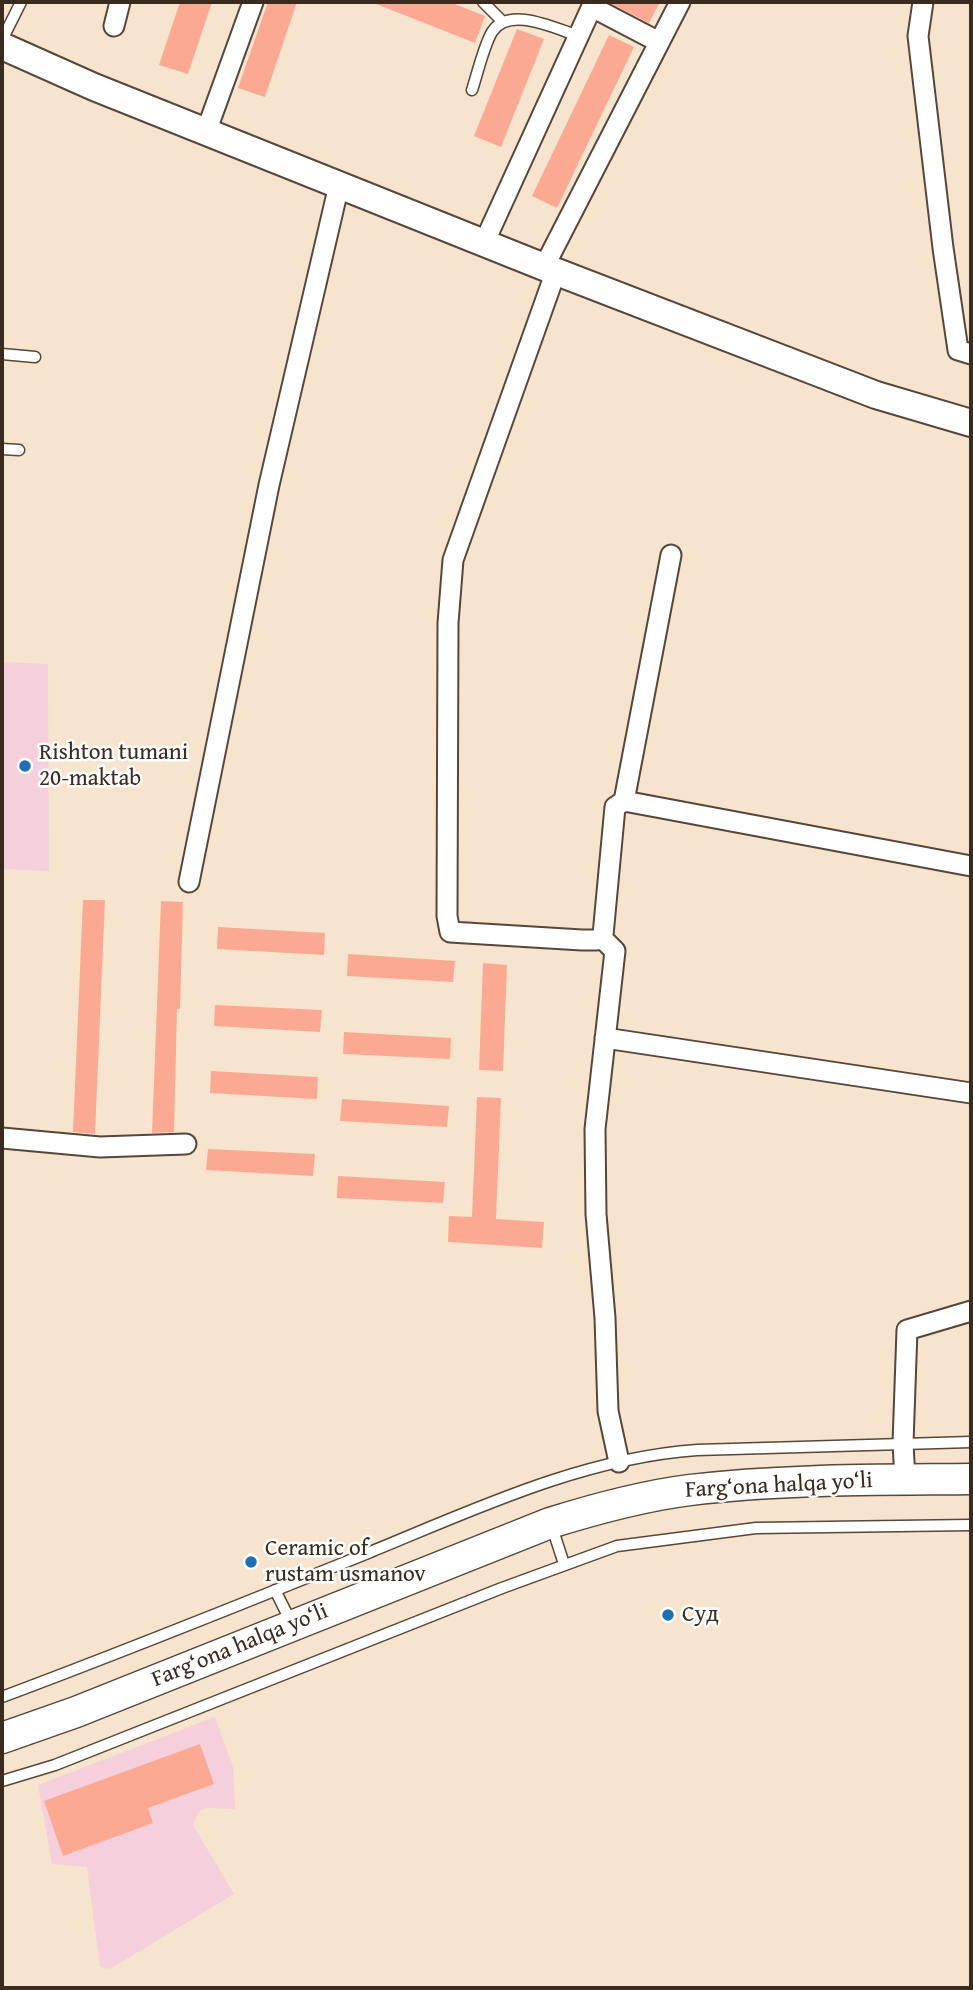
<!DOCTYPE html>
<html>
<head>
<meta charset="utf-8">
<style>
  body { margin:0 }
  #map { position:relative; width:973px; height:1990px; overflow:hidden; background:#f7e4cf; font-family:"Gentium Book Plus",serif }
  canvas { display:block }
  .frame { position:absolute; inset:0; border:4px solid #3b2a1e; pointer-events:none }
</style>
</head>
<body>
<div id="map">
<canvas width="973" height="1990"></canvas>
<div class="frame"></div>
</div>
<script>
const ctx = document.querySelector('canvas').getContext('2d');
ctx.lineJoin = 'round';
function fillPath(path, color) {
  ctx.fillStyle = color;
  ctx.fill(path, 'evenodd');
}
function strokePath(path, color, width, dash) {
  ctx.strokeStyle = color;
  ctx.lineWidth = width;
  ctx.lineCap = dash ? 'butt' : 'round';
  ctx.setLineDash(dash || []);
  ctx.stroke(path);
}
function drawText(font, color, halo, rows, align = 'center') {
  ctx.font = font + ' "Gentium Book Plus",serif';
  ctx.lineWidth = 5;
  ctx.setLineDash([]);
  ctx.textBaseline = 'middle';
  ctx.strokeStyle = halo;
  ctx.fillStyle = color;
  for (const [text, x, y, turn = 0] of rows) {
    ctx.save();
    ctx.translate(x, y);
    ctx.rotate((+turn || 0) * Math.PI / 180);
    ctx.textAlign = isNaN(turn) ? turn : align;
    if (halo) ctx.strokeText(text, 0, 0);
    ctx.fillText(text, 0, 0);
    ctx.restore();
  }
}
fillPath(new Path2D(`
  M 2,662 L 48,664 L 49,871 L 2,869 Z
  M 215,1717 L 233,1767 L 235,1809 L 207,1808 L 199,1811 L 193,1825 L 234,1894 L 110,1969 L 100,1967 L 87,1867 L 52,1864 L 38,1785 Z`), '#f5cfdb');
fillPath(new Path2D(`
  M 180,2 L 212,2 L 188,74 L 159,65 Z
  M 268,2 L 297,2 L 265,97 L 238,88 Z
  M 371,2 L 450,2 L 485,16 L 475,43 Z
  M 608,2 L 660,2 L 649,23 Z
  M 517,29 L 544,39 L 501,147 L 474,136 Z
  M 609,35 L 634,47 L 557,208 L 532,196 Z
  M 83,900 L 105,900 L 95,1134 L 73,1132 Z
  M 161,901 L 183,902 L 180,1009 L 177,1009 L 174,1132 L 152,1133 Z
  M 218,927 L 325,933 L 324,955 L 217,949 Z
  M 348,954 L 455,961 L 453,982 L 347,976 Z
  M 483,963 L 507,965 L 503,1071 L 479,1070 Z
  M 215,1005 L 322,1010 L 320,1032 L 214,1026 Z
  M 344,1032 L 451,1038 L 450,1059 L 343,1054 Z
  M 211,1071 L 318,1077 L 317,1099 L 210,1093 Z
  M 477,1097 L 501,1098 L 496,1219 L 544,1222 L 542,1248 L 448,1242 L 449,1216 L 472,1217 Z
  M 342,1099 L 449,1106 L 447,1127 L 340,1121 Z
  M 208,1149 L 315,1154 L 313,1176 L 206,1170 Z
  M 338,1176 L 445,1182 L 443,1203 L 337,1198 Z
  M 200,1744 L 214,1784 L 148,1808 L 153,1823 L 63,1856 L 44,1801 Z`), '#fba993');
const lane = new Path2D(`
  M 483,2 L 503,22
  M 2,40 L 21,2
  M 472,90 C 477,75 484,45 492,32 C 509,5 556,29 579,36
  M 2,354 L 35,357
  M 2,449 L 19,450
  M 551,1524 L 564,1564
  M 275,1590 L 292,1624
  M 2,1697 C 125,1651 247,1602 368,1553 C 473,1510 582,1458 697,1450 L 971,1442
  M 2,1781 L 55,1765 L 502,1588 L 617,1546 L 756,1528 L 971,1525`);
const street = new Path2D(`
  M 923,2 L 918,36 L 943,248 L 958,350 L 971,354
  M 592,7 L 659,42
  M 114,26 L 120,2
  M 206,132 L 253,2
  M 484,243 L 594,2
  M 544,267 L 680,2
  M 556,271 L 453,560 L 448,623 L 447,916 L 450,932 L 582,940 L 597,940 L 603,935 L 615,807 L 624,801 L 971,866
  M 624,801 L 671,555
  M 189,882 L 269,485 L 339,185
  M 601,937 L 615,951 L 595,1129 L 596,1214 L 605,1318 L 608,1411 L 619,1462
  M 605,1038 L 971,1093
  M 2,1138 L 100,1147 L 186,1144
  M 905,1480 L 903,1443 L 907,1330 L 971,1311`);
const secondary = new Path2D(`
  M 2,46 L 94,87 L 544,267 L 876,395 L 971,423`);
const primary = new Path2D(`
  M 2,1738 L 76,1712 L 550,1523 C 595,1509 642,1496 690,1490 C 783,1479 877,1480 971,1479`);
strokePath(lane, '#574639', 13);
strokePath(street, '#574639', 23);
strokePath(secondary, '#574639', 30);
strokePath(primary, '#574639', 33);
strokePath(lane, '#fff', 10);
strokePath(street, '#fff', 19);
strokePath(secondary, '#fff', 26);
strokePath(primary, '#fff', 30);
for (const [x, y, r, color] of [
  [25,766,7,"#1f6fb2"],
  [251,1562,7,"#1f6fb2"],
  [668,1615,7,"#1f6fb2"]
]) {
  const dot = new Path2D();
  dot.arc(x, y, r, 0, 2 * Math.PI);
  ctx.fillStyle = color;
  ctx.fill(dot);
  strokePath(dot, '#fff', 2.5);
}
drawText('23px', '#3b2a1e', '#fff', [
  ["Rishton tumani",39,753],
  ["20-maktab",39,779],
  ["Ceramic of",265,1549],
  ["rustam usmanov",265,1575],
  ["Суд",682,1615]
], 'left');
drawText('23px', '#3b2a1e', '#fff', [
  ["Farg‘ona halqa yo‘li",779,1486,-3],
  ["Farg‘ona halqa yo‘li",240,1646,-22]
]);
</script>
</body>
</html>
